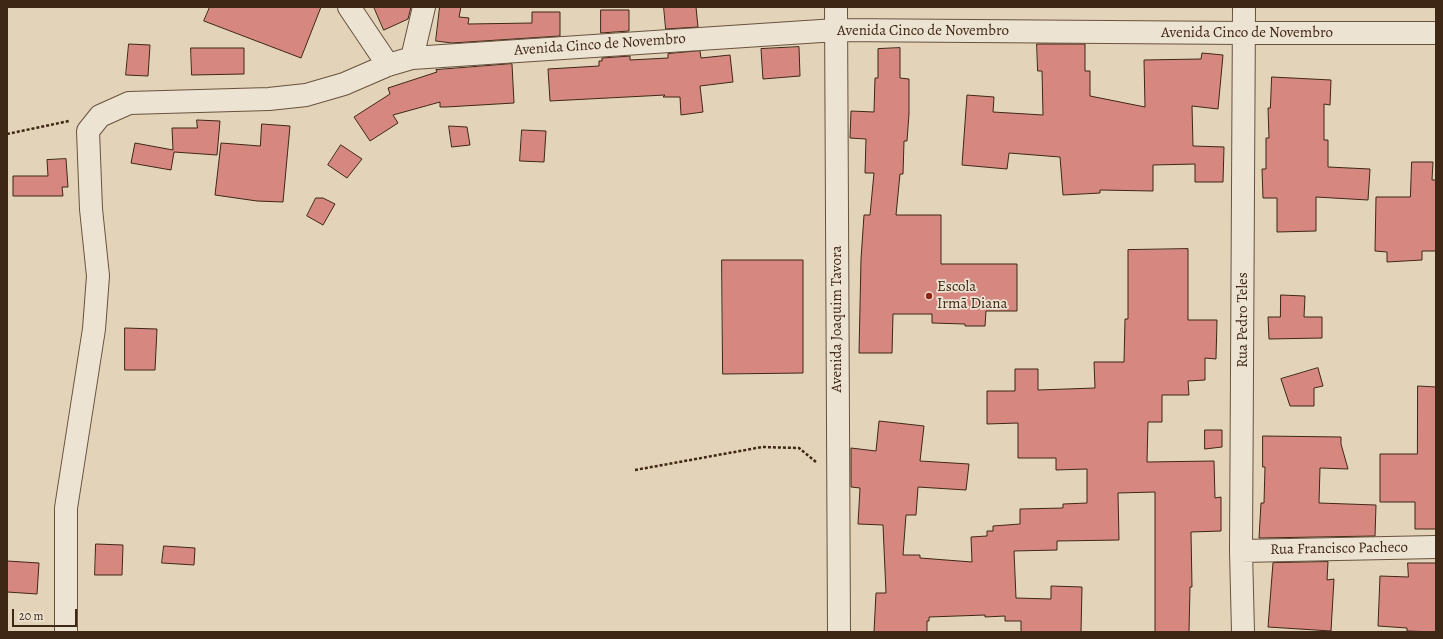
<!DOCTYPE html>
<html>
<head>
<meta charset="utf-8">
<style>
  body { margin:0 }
  #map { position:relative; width:1443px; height:639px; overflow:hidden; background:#e3d4b9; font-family:Alegreya,serif }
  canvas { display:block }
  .frame { position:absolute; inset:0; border:8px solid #3f2715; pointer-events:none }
  .scale { position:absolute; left:12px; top:609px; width:65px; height:18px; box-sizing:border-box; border:2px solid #3f2715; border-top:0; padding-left:5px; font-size:12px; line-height:14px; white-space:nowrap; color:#3f2715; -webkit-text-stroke:3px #ede3d2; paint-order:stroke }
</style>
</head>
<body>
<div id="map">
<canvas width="1443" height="639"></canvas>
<div class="frame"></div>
<div class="scale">20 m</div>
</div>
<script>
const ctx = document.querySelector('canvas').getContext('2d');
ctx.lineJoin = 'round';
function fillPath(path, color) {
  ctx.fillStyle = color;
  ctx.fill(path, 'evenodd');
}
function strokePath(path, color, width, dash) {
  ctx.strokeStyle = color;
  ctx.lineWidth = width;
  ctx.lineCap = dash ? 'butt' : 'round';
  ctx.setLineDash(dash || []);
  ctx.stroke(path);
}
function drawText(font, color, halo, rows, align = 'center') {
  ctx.font = font + ' Alegreya,serif';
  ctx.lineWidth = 3.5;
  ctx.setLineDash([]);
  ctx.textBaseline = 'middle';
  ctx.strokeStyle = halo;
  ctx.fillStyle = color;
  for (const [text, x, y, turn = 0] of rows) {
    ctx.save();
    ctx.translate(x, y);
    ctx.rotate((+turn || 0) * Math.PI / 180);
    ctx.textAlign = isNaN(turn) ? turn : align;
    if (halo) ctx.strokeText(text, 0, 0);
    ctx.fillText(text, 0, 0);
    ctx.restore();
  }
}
const building = new Path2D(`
  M 210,7 L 321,7 L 301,58 L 204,21 Z
  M 374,7 L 411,7 L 408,19 L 384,30 Z
  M 440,7 L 461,7 L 459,17 L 469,18 L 468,24 L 532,23 L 532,12 L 560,12 L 560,36 L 452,43 L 436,41 Z
  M 664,7 L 696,7 L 698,27 L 666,29 Z
  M 601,10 L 629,10 L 629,31 L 601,33 Z
  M 129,44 L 150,45 L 148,76 L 126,75 Z
  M 1037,44 L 1085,44 L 1085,71 L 1090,71 L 1090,96 L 1145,107 L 1144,60 L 1201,59 L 1202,53 L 1223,55 L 1218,109 L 1192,106 L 1193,146 L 1224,147 L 1223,182 L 1195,182 L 1195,164 L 1153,165 L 1153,191 L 1100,190 L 1100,193 L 1063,195 L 1060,157 L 1009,153 L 1007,169 L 962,165 L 967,95 L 994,97 L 993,112 L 1043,115 L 1042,71 L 1038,71 Z
  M 799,47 L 800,76 L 763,79 L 761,49 Z
  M 191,48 L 244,48 L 244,74 L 192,75 Z
  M 900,48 L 900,78 L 909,79 L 909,114 L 907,141 L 904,141 L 903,174 L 900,174 L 896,215 L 941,215 L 941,264 L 1017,264 L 1017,311 L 986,311 L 985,326 L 965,326 L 965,324 L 932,323 L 932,314 L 893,314 L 892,353 L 859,353 L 861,259 L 864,215 L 870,215 L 874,173 L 865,173 L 866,139 L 850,138 L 851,111 L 874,112 L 875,78 L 878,78 L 878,49 Z
  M 700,51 L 701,58 L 730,55 L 733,82 L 700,86 L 703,112 L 681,115 L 680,97 L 663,97 L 665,95 L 550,101 L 548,69 L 599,66 L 599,61 L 602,61 L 602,58 L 630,56 L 630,60 L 668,58 L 668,54 Z
  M 512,64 L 514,103 L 446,107 L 440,107 L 440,102 L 393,115 L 398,123 L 370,141 L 354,117 L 390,94 L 388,88 L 437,72 L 436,70 Z
  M 1272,77 L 1331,80 L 1330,105 L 1324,104 L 1324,140 L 1328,140 L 1328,167 L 1370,169 L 1368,200 L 1316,197 L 1316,231 L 1277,232 L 1277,198 L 1263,198 L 1262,169 L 1266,169 L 1266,138 L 1269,138 L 1268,108 L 1270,108 Z
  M 197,120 L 220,121 L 217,155 L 174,152 L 171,170 L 131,163 L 135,143 L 173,150 L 172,128 L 197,128 Z
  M 262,124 L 290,126 L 283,202 L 257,201 L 215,195 L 221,143 L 260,146 Z
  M 449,126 L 467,127 L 470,145 L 452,147 Z
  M 522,130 L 546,131 L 544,162 L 520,161 Z
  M 341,145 L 362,159 L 347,178 L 328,165 Z
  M 66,159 L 68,187 L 62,187 L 63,196 L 13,196 L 13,176 L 48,176 L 47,160 Z
  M 1412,162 L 1433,162 L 1432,180 L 1436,180 L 1436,251 L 1422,251 L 1422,260 L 1387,262 L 1387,252 L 1375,251 L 1376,197 L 1410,197 Z
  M 316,198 L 323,198 L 335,204 L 323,225 L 307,216 Z
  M 1188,249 L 1188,320 L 1217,320 L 1216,359 L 1205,358 L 1205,380 L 1188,381 L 1189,395 L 1162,395 L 1162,422 L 1148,422 L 1147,462 L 1214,461 L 1215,498 L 1221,497 L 1221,531 L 1191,532 L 1192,587 L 1190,587 L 1189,632 L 1155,632 L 1155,492 L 1118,493 L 1119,540 L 1057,541 L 1057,550 L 1014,551 L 1016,598 L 1051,599 L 1051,586 L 1082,587 L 1081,632 L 1021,632 L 1021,621 L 1005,621 L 1005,616 L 985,617 L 985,615 L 929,617 L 929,621 L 927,621 L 927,632 L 874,632 L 876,593 L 886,593 L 883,525 L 858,524 L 860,488 L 851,487 L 851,448 L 876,451 L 879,421 L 924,426 L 920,461 L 969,464 L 966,490 L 918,487 L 916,515 L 906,515 L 903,555 L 920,555 L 920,558 L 972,562 L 971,537 L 987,536 L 987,531 L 993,531 L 993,526 L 1020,524 L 1020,509 L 1063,508 L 1063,504 L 1087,503 L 1087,469 L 1056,470 L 1056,458 L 1018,458 L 1018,423 L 987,424 L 987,391 L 1015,391 L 1015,369 L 1038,369 L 1038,390 L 1095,388 L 1094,362 L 1124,362 L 1125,319 L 1128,319 L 1128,250 Z
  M 722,260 L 803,260 L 803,373 L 723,374 Z
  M 1281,295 L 1305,296 L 1304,317 L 1322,317 L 1322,338 L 1269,339 L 1268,317 L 1280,317 Z
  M 125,328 L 157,329 L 155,370 L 125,370 Z
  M 1318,368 L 1323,386 L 1314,388 L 1314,406 L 1290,406 L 1281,379 Z
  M 1418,386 L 1436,387 L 1436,529 L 1415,529 L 1415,502 L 1380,502 L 1380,454 L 1417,454 Z
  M 1205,430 L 1222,430 L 1222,447 L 1205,449 Z
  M 1263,436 L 1341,437 L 1341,444 L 1348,469 L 1320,468 L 1319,503 L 1376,505 L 1375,536 L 1259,538 L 1261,503 L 1264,503 L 1265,467 L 1263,467 Z
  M 96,544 L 123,545 L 122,575 L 95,575 Z
  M 164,546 L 195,548 L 194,565 L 162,563 Z
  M 7,561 L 39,563 L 37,594 L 7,592 Z
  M 1328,562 L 1327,580 L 1334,579 L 1331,631 L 1268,627 L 1273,563 Z
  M 1408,563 L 1436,563 L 1436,632 L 1407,631 L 1407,628 L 1378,626 L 1380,576 L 1408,577 Z`);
fillPath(building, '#d68780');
strokePath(building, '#3f2715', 1);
const minor = new Path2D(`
  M 349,7 L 388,65
  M 836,7 L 839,632
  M 412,58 L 424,7
  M 1241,551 L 1436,547
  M 66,632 L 66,508 L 94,329 L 98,276 L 91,209 L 88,131 L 100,116 L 129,103 L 269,99 L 306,95 L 344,84 L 388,65 L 412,58 L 836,30 L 1244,33 L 1436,33
  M 1243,632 L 1241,551 L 1244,7`);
strokePath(minor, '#68523e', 24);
strokePath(new Path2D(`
  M 7,134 L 69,121
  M 635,470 L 762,447 L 799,448 L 816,462`), '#3f2715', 2.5, [3, 2]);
strokePath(minor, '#ede3d2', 22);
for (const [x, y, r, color] of [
  [929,296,4,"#8f2418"]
]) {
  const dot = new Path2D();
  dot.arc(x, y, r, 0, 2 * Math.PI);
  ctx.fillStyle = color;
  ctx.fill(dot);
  strokePath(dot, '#ede3d2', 1.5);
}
drawText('15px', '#3f2715', '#ede3d2', [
  ["Avenida Cinco de Novembro",923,31],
  ["Avenida Cinco de Novembro",1247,33],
  ["Avenida Cinco de Novembro",600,45,-4],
  ["Avenida Joaquim Tavora",837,319,-90],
  ["Rua Pedro Teles",1243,320,-90],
  ["Rua Francisco Pacheco",1339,549,-1]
]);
drawText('15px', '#3f2715', '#ede3d2', [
  ["Escola",937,287],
  ["Irmã Diana",937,304]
], 'left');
</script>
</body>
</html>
